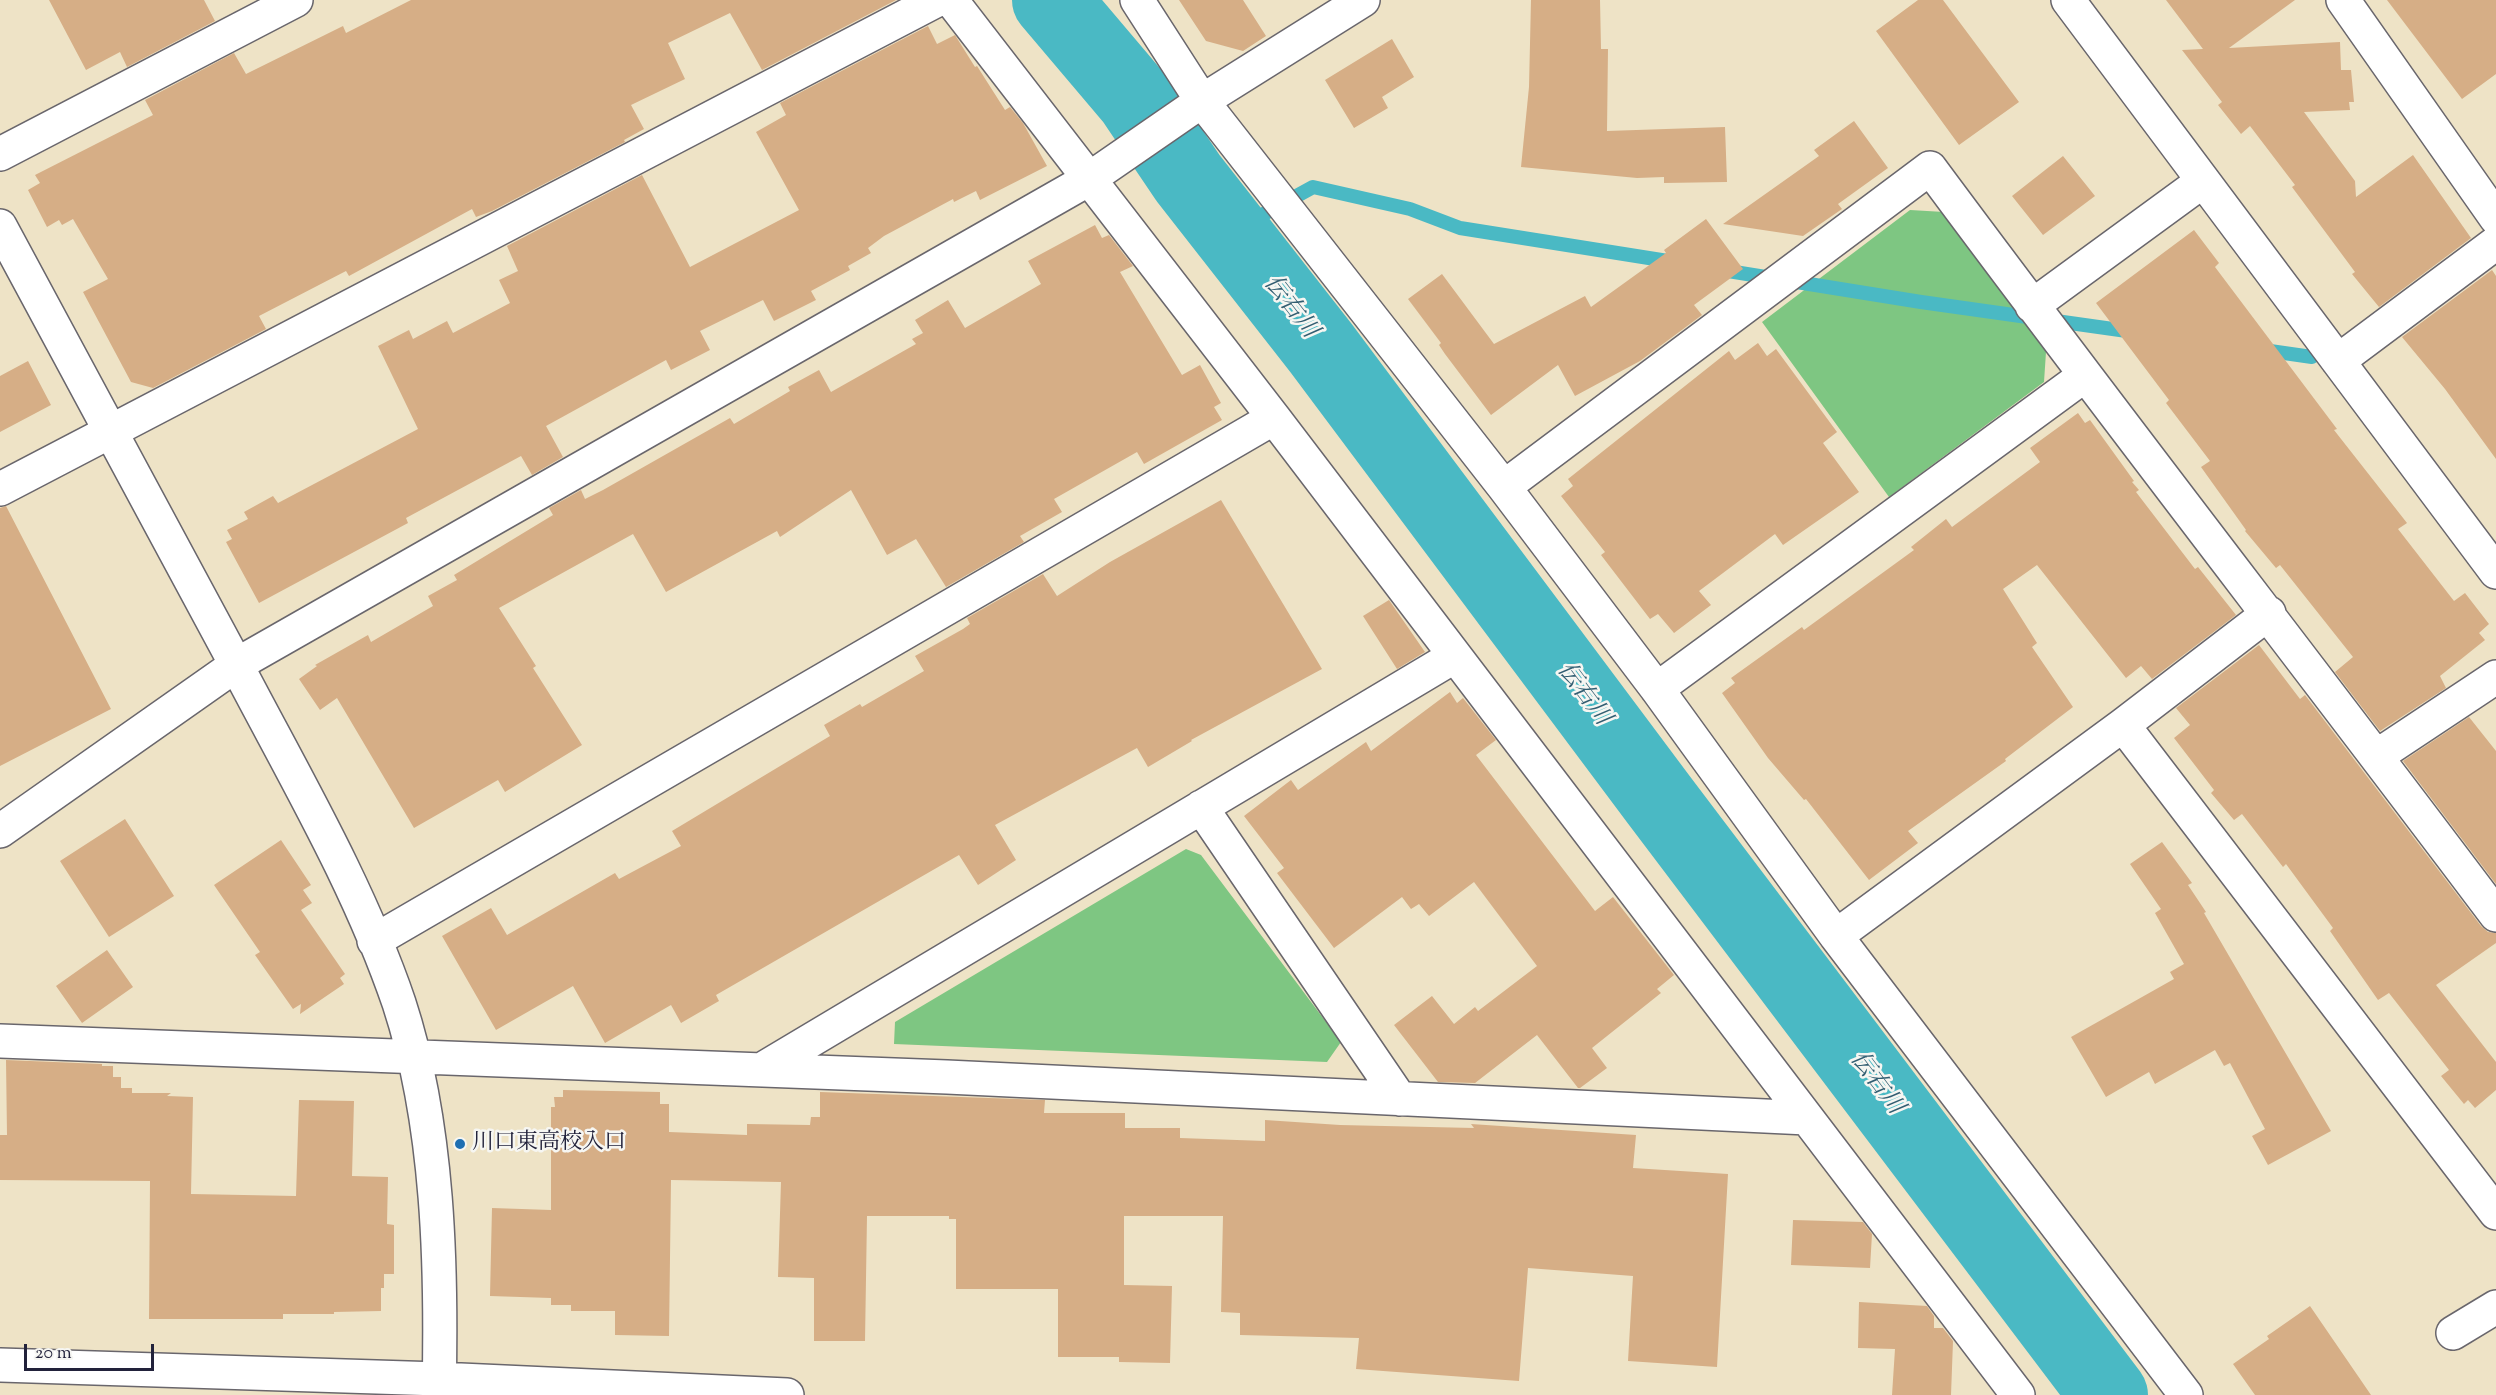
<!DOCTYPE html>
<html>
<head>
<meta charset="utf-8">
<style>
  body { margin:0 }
  #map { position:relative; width:2496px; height:1395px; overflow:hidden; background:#eee3c6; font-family:"Sorts Mill Goudy",serif }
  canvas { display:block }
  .scale { position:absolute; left:24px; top:1344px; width:130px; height:27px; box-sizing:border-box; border:3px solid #22223b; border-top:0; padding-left:8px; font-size:18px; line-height:21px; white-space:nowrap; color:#22223b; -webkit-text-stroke:4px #f6f6f2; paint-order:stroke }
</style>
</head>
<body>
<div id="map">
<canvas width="2496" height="1395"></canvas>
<div class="scale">20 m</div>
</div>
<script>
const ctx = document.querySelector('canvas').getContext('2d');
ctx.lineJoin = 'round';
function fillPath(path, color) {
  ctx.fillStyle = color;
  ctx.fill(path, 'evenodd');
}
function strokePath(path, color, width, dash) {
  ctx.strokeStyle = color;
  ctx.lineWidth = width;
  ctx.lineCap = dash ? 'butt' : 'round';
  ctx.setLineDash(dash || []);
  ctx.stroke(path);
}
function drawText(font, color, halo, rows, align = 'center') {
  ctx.font = font + ' "Sorts Mill Goudy","Noto Serif JP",serif';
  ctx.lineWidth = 5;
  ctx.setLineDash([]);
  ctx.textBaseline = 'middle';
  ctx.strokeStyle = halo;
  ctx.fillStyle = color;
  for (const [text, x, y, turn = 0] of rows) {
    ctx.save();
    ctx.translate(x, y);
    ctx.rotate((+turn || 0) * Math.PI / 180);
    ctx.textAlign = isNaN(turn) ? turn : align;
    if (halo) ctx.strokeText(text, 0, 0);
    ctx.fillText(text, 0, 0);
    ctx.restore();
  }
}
fillPath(new Path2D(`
  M 1910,210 L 1944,212 L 2046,352 L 2044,382 L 1889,497 L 1762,322 Z
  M 1186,849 L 1201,855 L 1341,1042 L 1327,1062 L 894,1044 L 895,1022 Z`), '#7ec682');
strokePath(new Path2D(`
  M 1231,232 L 1313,187 L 1410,209 L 1460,228 L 1674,262
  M 1722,270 L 1921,302 L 2134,332
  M 2263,350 L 2312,357`), '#4ab9c4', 14);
strokePath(new Path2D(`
  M 1051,0 L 1134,98 L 1188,178 L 1321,348 L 1659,800 L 2109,1395`), '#4ab9c4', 78);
fillPath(new Path2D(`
  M 49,0 L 204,0 L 215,21 L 127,67 L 120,52 L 86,70 Z
  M 411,0 L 896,0 L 762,70 L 730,13 L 668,43 L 685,79 L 631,105 L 644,129 L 624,140 L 625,142 L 492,211 L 476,217 L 472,209 L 349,276 L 346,271 L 259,316 L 266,329 L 153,388 L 131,382 L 83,292 L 108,279 L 73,219 L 62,225 L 59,220 L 47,227 L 28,190 L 40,183 L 35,175 L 153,115 L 145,100 L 234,53 L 246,74 L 343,26 L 346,33 Z
  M 1179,0 L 1243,0 L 1266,36 L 1243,51 L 1206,41 Z
  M 1531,0 L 1600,0 L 1601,49 L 1608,49 L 1607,131 L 1725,127 L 1727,182 L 1664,183 L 1664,177 L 1637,178 L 1521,167 L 1529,87 Z
  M 1918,0 L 1943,0 L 2019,102 L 1959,145 L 1876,31 Z
  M 2166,0 L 2295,0 L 2229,48 L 2340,42 L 2341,70 L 2351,70 L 2354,102 L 2349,102 L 2350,110 L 2304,112 L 2355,181 L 2356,197 L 2413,155 L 2471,238 L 2379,307 L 2352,274 L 2355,272 L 2292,187 L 2295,185 L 2250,126 L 2241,134 L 2218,105 L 2222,102 L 2182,50 L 2203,49 Z
  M 2387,0 L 2496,0 L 2496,74 L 2462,99 Z
  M 928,26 L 937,44 L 955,35 L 975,67 L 977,66 L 1005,110 L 1010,107 L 1023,123 L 1047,166 L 980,200 L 976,191 L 954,202 L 953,199 L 884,236 L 868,248 L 871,253 L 848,266 L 850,270 L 811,291 L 816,300 L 774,321 L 763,300 L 700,331 L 710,350 L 671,370 L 666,360 L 546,426 L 563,457 L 532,475 L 521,456 L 406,518 L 408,523 L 259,603 L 226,542 L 232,539 L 227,530 L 248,519 L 244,512 L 273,496 L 278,503 L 418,429 L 378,346 L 409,330 L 413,339 L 447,321 L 453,333 L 510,303 L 499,280 L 518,271 L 507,246 L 642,175 L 690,267 L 799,210 L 756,132 L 786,115 L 780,103 Z
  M 1392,39 L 1414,77 L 1382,97 L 1388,108 L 1354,128 L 1325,80 Z
  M 1854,121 L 1888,168 L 1838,204 L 1842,209 L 1803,236 L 1723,224 L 1819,156 L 1814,150 Z
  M 2063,156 L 2095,196 L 2043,235 L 2012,196 Z
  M 1706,219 L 1743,269 L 1694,305 L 1702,315 L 1640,361 L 1575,396 L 1558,365 L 1491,415 L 1445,354 L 1439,345 L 1441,343 L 1408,299 L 1442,274 L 1494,344 L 1585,296 L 1591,307 L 1666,253 L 1664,250 Z
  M 1095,225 L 1102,238 L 1109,235 L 1133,266 L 1120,272 L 1182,375 L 1200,365 L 1221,403 L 1214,407 L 1222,420 L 1144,464 L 1137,452 L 1054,499 L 1062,512 L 1020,536 L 1024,542 L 946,587 L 916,539 L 887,555 L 851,490 L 780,537 L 777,531 L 666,592 L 633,534 L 499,608 L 536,666 L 533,668 L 582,745 L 505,792 L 498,780 L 414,828 L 337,698 L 320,710 L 299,679 L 317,666 L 315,665 L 368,635 L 371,642 L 433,606 L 428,596 L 457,580 L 454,575 L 553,515 L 549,508 L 581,490 L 585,499 L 603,490 L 730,418 L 734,424 L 790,391 L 788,387 L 819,370 L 831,392 L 916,344 L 912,339 L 923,333 L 915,320 L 948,300 L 965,328 L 1041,284 L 1028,261 Z
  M 2194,230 L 2219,263 L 2215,267 L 2337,429 L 2334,430 L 2407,523 L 2398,529 L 2454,601 L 2465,593 L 2489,624 L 2479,633 L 2485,640 L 2440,676 L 2446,688 L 2380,731 L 2335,672 L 2353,657 L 2280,565 L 2276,568 L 2245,531 L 2246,530 L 2201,467 L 2210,461 L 2166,403 L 2169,400 L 2096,303 Z
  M 2492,270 L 2496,276 L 2496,459 L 2445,389 L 2402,337 Z
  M 1758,343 L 1767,356 L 1776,349 L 1837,432 L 1823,443 L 1859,492 L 1783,545 L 1775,534 L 1699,591 L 1711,605 L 1674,633 L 1658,614 L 1650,619 L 1601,555 L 1605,552 L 1561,496 L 1573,486 L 1568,479 L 1729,351 L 1735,360 Z
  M 28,361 L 51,405 L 0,432 L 0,376 Z
  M 2078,413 L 2085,423 L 2090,420 L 2134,481 L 2132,482 L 2139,490 L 2136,492 L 2195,569 L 2198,567 L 2236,615 L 2152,679 L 2141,666 L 2126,678 L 2037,565 L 2003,589 L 2037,643 L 2032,647 L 2073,707 L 2005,759 L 2006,761 L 1908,831 L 1918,843 L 1869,880 L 1806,799 L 1804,800 L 1768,758 L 1722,693 L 1735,683 L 1731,678 L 1802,627 L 1804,630 L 1914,550 L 1911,547 L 1946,519 L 1952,527 L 2040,462 L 2030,448 Z
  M 1221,500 L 1322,669 L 1191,740 L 1192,741 L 1148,767 L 1137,748 L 995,825 L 1016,860 L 978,885 L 959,855 L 716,995 L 719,1001 L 681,1023 L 671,1005 L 605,1043 L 573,986 L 496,1030 L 442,936 L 491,908 L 507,935 L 615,873 L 619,879 L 681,846 L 672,831 L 830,736 L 824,725 L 860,704 L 862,707 L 924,671 L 915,656 L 963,629 L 970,624 L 967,618 L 1043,574 L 1057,596 L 1110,562 Z
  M 6,506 L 111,709 L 0,766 L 0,508 Z
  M 1389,600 L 1425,652 L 1397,669 L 1363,616 Z
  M 2259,645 L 2300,699 L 2305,695 L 2481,926 L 2488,932 L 2496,933 L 2496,943 L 2436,985 L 2496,1062 L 2496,1090 L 2475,1108 L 2468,1100 L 2464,1104 L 2441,1076 L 2449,1070 L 2389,993 L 2378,1000 L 2330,931 L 2333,928 L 2286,864 L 2283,867 L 2242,814 L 2234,820 L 2211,793 L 2214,790 L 2174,738 L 2190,725 L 2176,708 Z
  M 1450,692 L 1457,703 L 1463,698 L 1496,740 L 1476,755 L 1595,911 L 1613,897 L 1674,975 L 1657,989 L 1661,993 L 1592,1048 L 1607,1068 L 1580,1088 L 1578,1088 L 1537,1035 L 1475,1083 L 1438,1082 L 1394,1025 L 1432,996 L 1454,1024 L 1475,1007 L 1478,1011 L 1537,966 L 1474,882 L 1429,916 L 1419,904 L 1411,909 L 1402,897 L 1334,948 L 1277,873 L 1284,868 L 1244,816 L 1291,780 L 1298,790 L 1366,742 L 1371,751 Z
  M 2469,717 L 2496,751 L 2496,884 L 2403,761 Z
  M 125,819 L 174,896 L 109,937 L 60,861 Z
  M 281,840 L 311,885 L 303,890 L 312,903 L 301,910 L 345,974 L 340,978 L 344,984 L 300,1014 L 301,1004 L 293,1009 L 255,955 L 260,952 L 214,885 Z
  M 2162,842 L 2192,883 L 2188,885 L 2206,912 L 2204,913 L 2331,1131 L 2268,1165 L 2252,1136 L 2265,1129 L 2230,1063 L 2224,1066 L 2215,1050 L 2155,1084 L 2149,1072 L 2106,1097 L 2071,1037 L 2174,979 L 2170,972 L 2184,964 L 2155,913 L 2161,909 L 2130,864 Z
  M 107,950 L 133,987 L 82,1023 L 56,986 Z
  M 6,1060 L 102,1064 L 102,1066 L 113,1066 L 113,1077 L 121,1077 L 121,1088 L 132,1088 L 132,1093 L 171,1093 L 167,1096 L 193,1097 L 191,1194 L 296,1196 L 299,1100 L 354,1101 L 352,1176 L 388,1177 L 387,1224 L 394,1225 L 394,1274 L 384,1274 L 384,1288 L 381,1288 L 381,1311 L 334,1312 L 334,1314 L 283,1314 L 283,1319 L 149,1319 L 150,1181 L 0,1180 L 0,1135 L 7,1135 Z
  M 563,1090 L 660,1092 L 660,1104 L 669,1104 L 669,1132 L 747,1135 L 747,1124 L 810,1125 L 811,1117 L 820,1117 L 820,1092 L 1045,1100 L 1044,1113 L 1125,1113 L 1125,1128 L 1180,1128 L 1180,1138 L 1265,1141 L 1265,1120 L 1340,1125 L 1474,1128 L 1471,1124 L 1636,1135 L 1633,1168 L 1728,1174 L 1717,1367 L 1628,1361 L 1633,1276 L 1528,1268 L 1519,1381 L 1356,1369 L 1359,1338 L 1240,1335 L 1240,1313 L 1221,1312 L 1223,1216 L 1124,1216 L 1124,1285 L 1172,1286 L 1170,1363 L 1119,1362 L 1119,1357 L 1058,1357 L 1058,1289 L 956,1289 L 956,1219 L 949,1219 L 949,1216 L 867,1216 L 865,1341 L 814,1341 L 814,1278 L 778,1277 L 781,1182 L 671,1180 L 669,1336 L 615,1335 L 615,1311 L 571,1311 L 571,1305 L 551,1305 L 551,1298 L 490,1296 L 492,1208 L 551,1210 L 551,1107 L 555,1107 L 554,1097 L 563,1097 Z
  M 1793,1220 L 1863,1222 L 1872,1234 L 1870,1268 L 1791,1265 Z
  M 1859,1302 L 1927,1306 L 1934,1316 L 1934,1328 L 1943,1328 L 1953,1341 L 1951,1395 L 1892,1395 L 1895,1349 L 1858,1348 Z
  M 2310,1306 L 2371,1395 L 2255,1395 L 2233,1364 L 2269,1339 L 2267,1336 Z`), '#d6ae86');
const minor = new Path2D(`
  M 951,0 L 1274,418 L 2018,1395
  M 1137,0 L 1202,101 L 1504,487 L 1657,689 L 1836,936 L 2186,1395
  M 2068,0 L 2496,572
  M 2343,0 L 2496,218
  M 0,154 L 296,0
  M 0,226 C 81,374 160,522 239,670 C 296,779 359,886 399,1003 C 439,1125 442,1268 439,1395
  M 2032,306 L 2203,181
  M 2338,361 L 2496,243
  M 1504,487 L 1930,168 C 2116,419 2308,665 2496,915
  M 0,489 L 937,0
  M 1657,689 L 2084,376
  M 2123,725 L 2496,1213
  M 2377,756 L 2496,677
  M 1201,807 L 1400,1099
  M 0,831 L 236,665 L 1089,179 L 1202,101 L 1363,0
  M 1836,936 L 2123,725 L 2269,613
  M 374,941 L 1274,418
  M 0,1041 L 947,1077 L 1807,1118
  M 761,1070 L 1455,656
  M 2453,1333 L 2496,1307
  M 0,1365 L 439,1379 L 787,1395`);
strokePath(minor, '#69666c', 36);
strokePath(minor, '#fff', 33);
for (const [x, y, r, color] of [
  [460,1144,6,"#1f6fb2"]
]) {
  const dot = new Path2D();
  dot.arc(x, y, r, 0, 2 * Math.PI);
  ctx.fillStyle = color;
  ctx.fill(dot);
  strokePath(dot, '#f6f6f2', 2);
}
drawText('22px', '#22223b', '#f6f6f2', [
  ["川口東高校入口",472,1144]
], 'left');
drawText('italic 24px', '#325e72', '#f6f6f2', [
  ["伝右川",1289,308,52],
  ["伝右川",1582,695,53],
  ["伝右川",1875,1084,53]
]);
</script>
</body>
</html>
